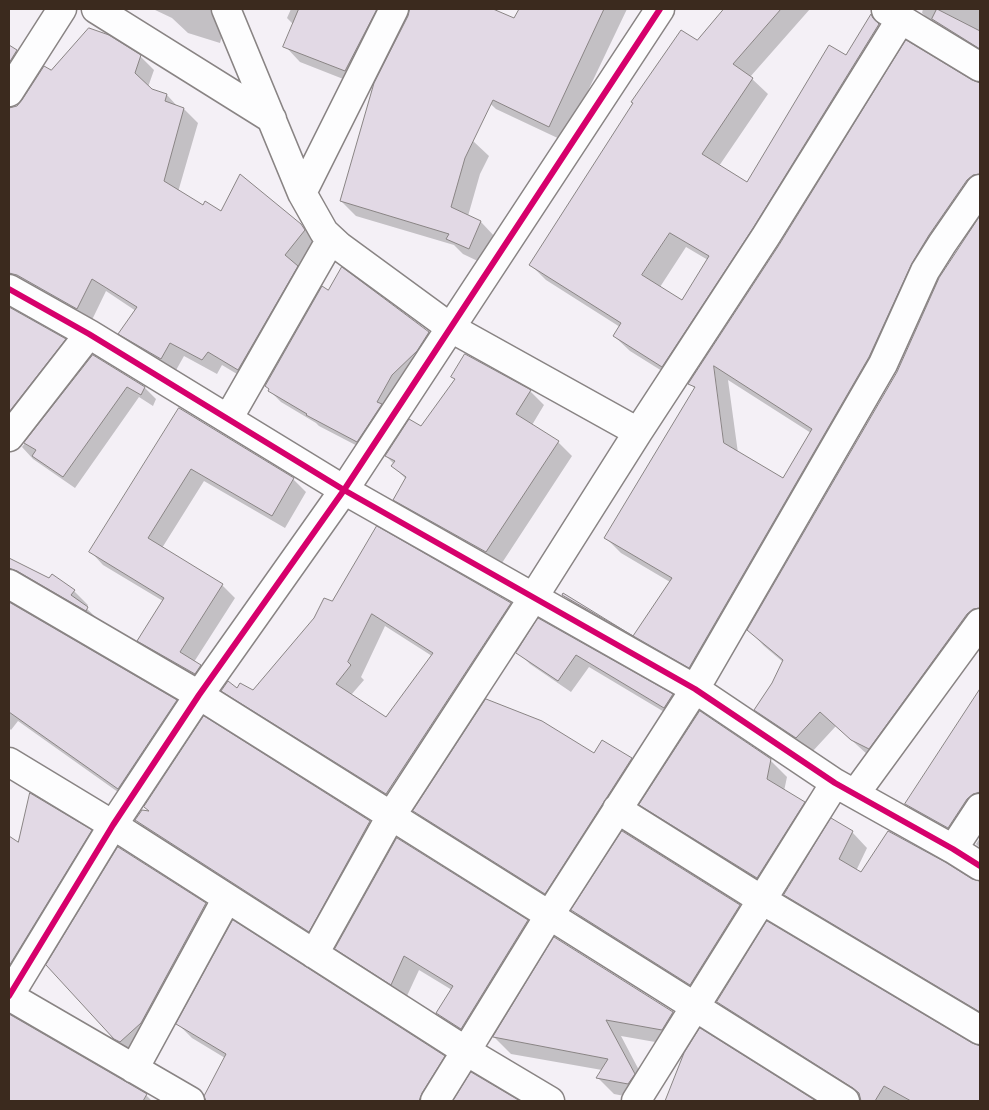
<!DOCTYPE html>
<html>
<head>
<meta charset="utf-8">
<style>
  body { margin:0 }
  #map { position:relative; width:989px; height:1110px; overflow:hidden; background:#f4f0f6; font-family:Dekko,sans-serif }
  canvas { display:block }
  .frame { position:absolute; inset:0; border:10px solid #3b2a1e; pointer-events:none }
</style>
</head>
<body>
<div id="map">
<canvas width="989" height="1110"></canvas>
<div class="frame"></div>
</div>
<script>
const ctx = document.querySelector('canvas').getContext('2d');
ctx.lineJoin = 'round';
function fillPath(path, color) {
  ctx.fillStyle = color;
  ctx.fill(path, 'evenodd');
}
function strokePath(path, color, width, dash) {
  ctx.strokeStyle = color;
  ctx.lineWidth = width;
  ctx.lineCap = dash ? 'butt' : 'round';
  ctx.setLineDash(dash || []);
  ctx.stroke(path);
}
fillPath(new Path2D(`
  M 153,9 L 230,9 L 220,43 L 188,33 L 172,18 Z
  M 291,9 L 407,9 L 361,86 L 300,62 L 285,46 L 294,25 L 287,18 Z
  M 411,9 L 493,9 L 447,130 L 473,141 L 489,156 L 480,174 L 468,216 L 481,222 L 496,238 L 484,264 L 463,254 L 454,245 L 356,216 L 341,201 L 409,16 Z
  M 520,9 L 627,9 L 564,141 L 496,109 L 480,94 Z
  M 726,9 L 810,9 L 750,77 L 768,94 L 719,166 L 748,183 L 847,57 L 872,16 L 886,31 L 678,381 L 630,351 L 614,336 L 620,327 L 546,280 L 531,265 L 697,42 ZM 686,247 L 708,260 L 683,302 L 660,287 Z
  M 923,9 L 980,9 L 980,54 L 938,28 L 922,13 Z
  M 9,47 L 16,51 L 20,55 L 9,72 Z
  M 140,56 L 154,70 L 148,87 L 151,90 L 167,95 L 179,108 L 184,109 L 198,123 L 178,192 L 203,207 L 221,213 L 300,224 L 315,239 L 252,383 L 222,365 L 217,374 L 184,356 L 175,372 L 134,347 L 120,333 L 136,311 L 106,291 L 91,322 L 9,296 L 9,117 L 51,71 Z
  M 972,82 L 980,84 L 980,198 L 705,682 L 579,611 L 564,595 L 633,637 L 670,582 L 621,553 L 606,538 L 695,389 L 690,383 ZM 728,380 L 811,433 L 783,480 L 738,453 Z
  M 980,219 L 980,633 L 868,755 L 836,726 L 812,752 L 771,725 L 756,710 L 773,683 L 783,662 L 764,646 L 749,630 L 898,372 L 940,279 Z
  M 328,292 L 429,332 L 440,344 L 369,452 L 319,426 L 316,423 L 281,402 L 269,390 Z
  M 9,308 L 65,340 L 79,354 L 9,445 Z
  M 93,356 L 145,388 L 156,399 L 153,406 L 139,397 L 75,488 L 33,459 L 22,447 Z
  M 530,391 L 544,405 L 532,425 L 558,442 L 572,456 L 500,566 L 408,513 L 394,499 L 406,479 L 393,466 L 394,464 L 386,456 Z
  M 180,409 L 293,479 L 306,492 L 285,528 L 204,481 L 162,548 L 222,585 L 235,598 L 194,662 L 200,666 L 213,679 L 208,686 L 151,653 L 138,640 L 163,601 L 103,565 L 91,552 Z
  M 9,560 L 74,591 L 88,605 L 86,608 L 101,622 L 9,592 Z
  M 9,603 L 176,701 L 190,715 L 132,802 L 18,721 L 11,730 L 9,728 Z
  M 332,603 L 510,604 L 524,617 L 400,807 L 236,704 L 223,690 L 238,689 L 253,692 ZM 385,626 L 432,656 L 387,718 L 351,695 L 364,680 L 361,677 Z
  M 539,620 L 672,695 L 684,707 L 676,719 L 589,667 L 571,692 L 530,664 L 518,652 Z
  M 980,691 L 980,818 L 964,843 L 922,820 L 907,804 Z
  M 204,718 L 369,822 L 383,836 L 323,945 L 150,834 L 136,820 L 151,813 Z
  M 632,759 L 645,772 L 559,907 L 428,825 L 415,811 Z
  M 770,760 L 787,777 L 784,791 L 804,803 L 820,819 L 774,894 L 657,821 L 641,804 Z
  M 91,831 L 105,845 L 9,989 L 9,838 L 19,844 Z
  M 852,832 L 867,848 L 856,871 L 862,874 L 972,881 L 980,883 L 980,1017 L 801,910 L 785,894 Z
  M 623,833 L 740,906 L 756,922 L 707,1001 L 589,927 L 573,910 Z
  M 980,838 L 980,848 L 976,844 Z
  M 397,840 L 527,921 L 542,936 L 476,1043 L 452,1027 L 437,1013 L 452,990 L 419,970 L 406,998 L 351,963 L 336,948 Z
  M 118,849 L 206,904 L 222,921 L 132,1055 L 114,1038 Z
  M 555,939 L 673,1013 L 689,1029 L 678,1046 L 621,1036 L 650,1091 L 645,1100 L 614,1094 L 598,1078 L 602,1070 L 511,1054 L 494,1037 Z
  M 718,1002 L 980,1047 L 980,1101 L 862,1101 L 861,1097 L 734,1017 Z
  M 17,1020 L 146,1095 L 152,1101 L 9,1101 L 9,1037 Z
  M 178,1024 L 444,1057 L 458,1071 L 439,1101 L 207,1101 L 206,1096 L 225,1058 L 192,1038 Z
  M 700,1030 L 814,1101 L 667,1101 L 686,1054 Z
  M 472,1074 L 518,1101 L 455,1101 Z`), '#0003');
const building = new Path2D(`
  M 299,9 L 377,9 L 345,71 L 283,47 Z
  M 410,9 L 493,9 L 514,18 L 519,9 L 604,9 L 549,127 L 493,100 L 465,158 L 451,207 L 481,221 L 469,249 L 446,239 L 449,234 L 340,201 L 374,83 L 408,16 Z
  M 724,9 L 781,9 L 733,64 L 753,78 L 702,154 L 747,182 L 829,45 L 846,55 L 871,14 L 873,18 L 879,24 L 753,228 L 662,367 L 613,336 L 621,323 L 529,265 L 633,103 L 631,102 L 681,30 L 697,40 ZM 670,233 L 709,256 L 682,300 L 642,275 Z
  M 937,9 L 980,31 L 980,49 L 932,19 Z
  M 89,28 L 109,35 L 141,55 L 135,73 L 152,89 L 167,94 L 165,101 L 184,108 L 164,181 L 203,205 L 205,201 L 221,211 L 240,174 L 301,224 L 305,230 L 285,255 L 298,266 L 238,370 L 208,352 L 202,360 L 170,343 L 161,359 L 118,334 L 137,307 L 92,279 L 77,309 L 17,275 L 9,273 L 9,108 L 17,106 L 22,100 L 44,66 L 51,70 Z
  M 906,40 L 972,80 L 980,83 L 980,174 L 973,175 L 967,180 L 929,235 L 912,263 L 869,357 L 689,668 L 562,595 L 563,593 L 633,636 L 672,578 L 604,538 L 695,387 L 688,384 L 779,245 ZM 714,366 L 812,429 L 783,478 L 724,443 Z
  M 9,45 L 17,50 L 9,63 Z
  M 980,216 L 980,608 L 973,609 L 967,614 L 869,749 L 851,740 L 820,712 L 796,738 L 754,710 L 772,683 L 783,660 L 747,630 L 897,372 L 939,278 Z
  M 342,267 L 429,332 L 417,351 L 392,375 L 377,402 L 382,404 L 357,442 L 306,415 L 307,414 L 268,391 L 269,389 L 265,386 L 322,286 L 328,290 Z
  M 9,307 L 66,339 L 9,412 Z
  M 465,354 L 531,390 L 516,414 L 559,441 L 486,552 L 393,500 L 406,477 L 391,466 L 395,461 L 385,456 L 409,419 L 421,426 L 455,379 L 451,377 Z
  M 93,355 L 145,387 L 141,395 L 127,387 L 63,477 L 32,456 L 36,450 L 24,443 Z
  M 179,408 L 294,478 L 272,516 L 191,469 L 148,538 L 223,584 L 180,652 L 201,665 L 195,674 L 137,641 L 164,598 L 89,552 Z
  M 377,526 L 511,603 L 386,794 L 221,691 L 228,681 L 237,688 L 240,683 L 253,690 L 314,618 L 324,598 L 332,601 ZM 372,614 L 433,653 L 386,717 L 336,684 L 351,665 L 348,662 Z
  M 9,558 L 49,578 L 52,574 L 75,590 L 71,595 L 88,607 L 86,611 L 17,571 L 9,568 Z
  M 9,602 L 177,700 L 118,789 L 9,712 Z
  M 538,618 L 673,694 L 664,708 L 576,655 L 558,681 L 516,653 Z
  M 980,689 L 980,792 L 973,794 L 967,799 L 948,828 L 905,804 Z
  M 486,699 L 542,721 L 594,753 L 602,740 L 632,758 L 545,894 L 413,811 Z
  M 700,711 L 771,759 L 767,779 L 805,802 L 757,878 L 639,805 Z
  M 204,716 L 370,821 L 309,932 L 135,820 L 142,810 L 149,811 L 144,807 Z
  M 30,793 L 92,830 L 9,966 L 9,836 L 18,842 Z
  M 831,818 L 853,831 L 839,859 L 861,872 L 888,831 L 945,862 L 972,879 L 980,881 L 980,1012 L 784,895 Z
  M 622,831 L 740,905 L 690,985 L 571,910 Z
  M 397,838 L 528,920 L 461,1029 L 436,1013 L 453,986 L 404,956 L 391,985 L 335,949 Z
  M 118,847 L 206,903 L 141,1023 L 120,1042 L 114,1039 L 46,965 Z
  M 233,920 L 445,1056 L 422,1093 L 419,1101 L 206,1101 L 204,1096 L 226,1054 L 176,1024 Z
  M 767,921 L 972,1043 L 980,1046 L 980,1101 L 911,1101 L 884,1086 L 875,1101 L 861,1101 L 859,1093 L 853,1088 L 717,1002 Z
  M 554,937 L 673,1012 L 662,1030 L 606,1020 L 635,1074 L 628,1084 L 596,1078 L 608,1059 L 493,1037 Z
  M 9,1014 L 147,1094 L 143,1101 L 9,1101 Z
  M 700,1028 L 816,1101 L 665,1101 L 684,1053 Z
  M 471,1072 L 520,1101 L 453,1101 Z`);
fillPath(building, '#e2d9e5');
strokePath(building, '#898484', 1);
const minor = new Path2D(`
  M 96,9 L 272,119
  M 226,9 L 302,193 L 324,232 L 339,246 L 451,328 L 638,432
  M 886,10 L 980,67
  M 9,92 L 62,9
  M 302,193 L 394,9
  M 9,289 L 89,334 L 344,490 L 695,689 L 835,783 L 953,849 L 980,866
  M 228,419 L 331,239
  M 9,437 L 89,334
  M 9,584 L 199,695 L 845,1101
  M 9,762 L 113,825 L 466,1051 L 550,1101
  M 855,794 L 980,623
  M 617,809 L 762,900 L 980,1030
  M 953,849 L 980,808
  M 314,954 L 391,816 L 533,598 L 638,432 L 766,236 L 901,19
  M 9,996 L 113,825 L 199,695 L 344,490 L 660,9
  M 9,996 L 190,1101
  M 134,1069 L 227,898
  M 435,1101 L 466,1051 L 549,916 L 695,689 L 883,364 L 925,271 L 942,244 L 980,189
  M 636,1101 L 835,783`);
strokePath(minor, '#898484', 31);
strokePath(minor, '#fdfdfe', 28);
strokePath(new Path2D(`
  M 9,289 L 89,334 L 344,490 L 695,689 L 835,783 L 953,849 L 980,866
  M 9,996 L 113,825 L 199,695 L 344,490 L 660,9`), '#d6006c', 6);
</script>
</body>
</html>
